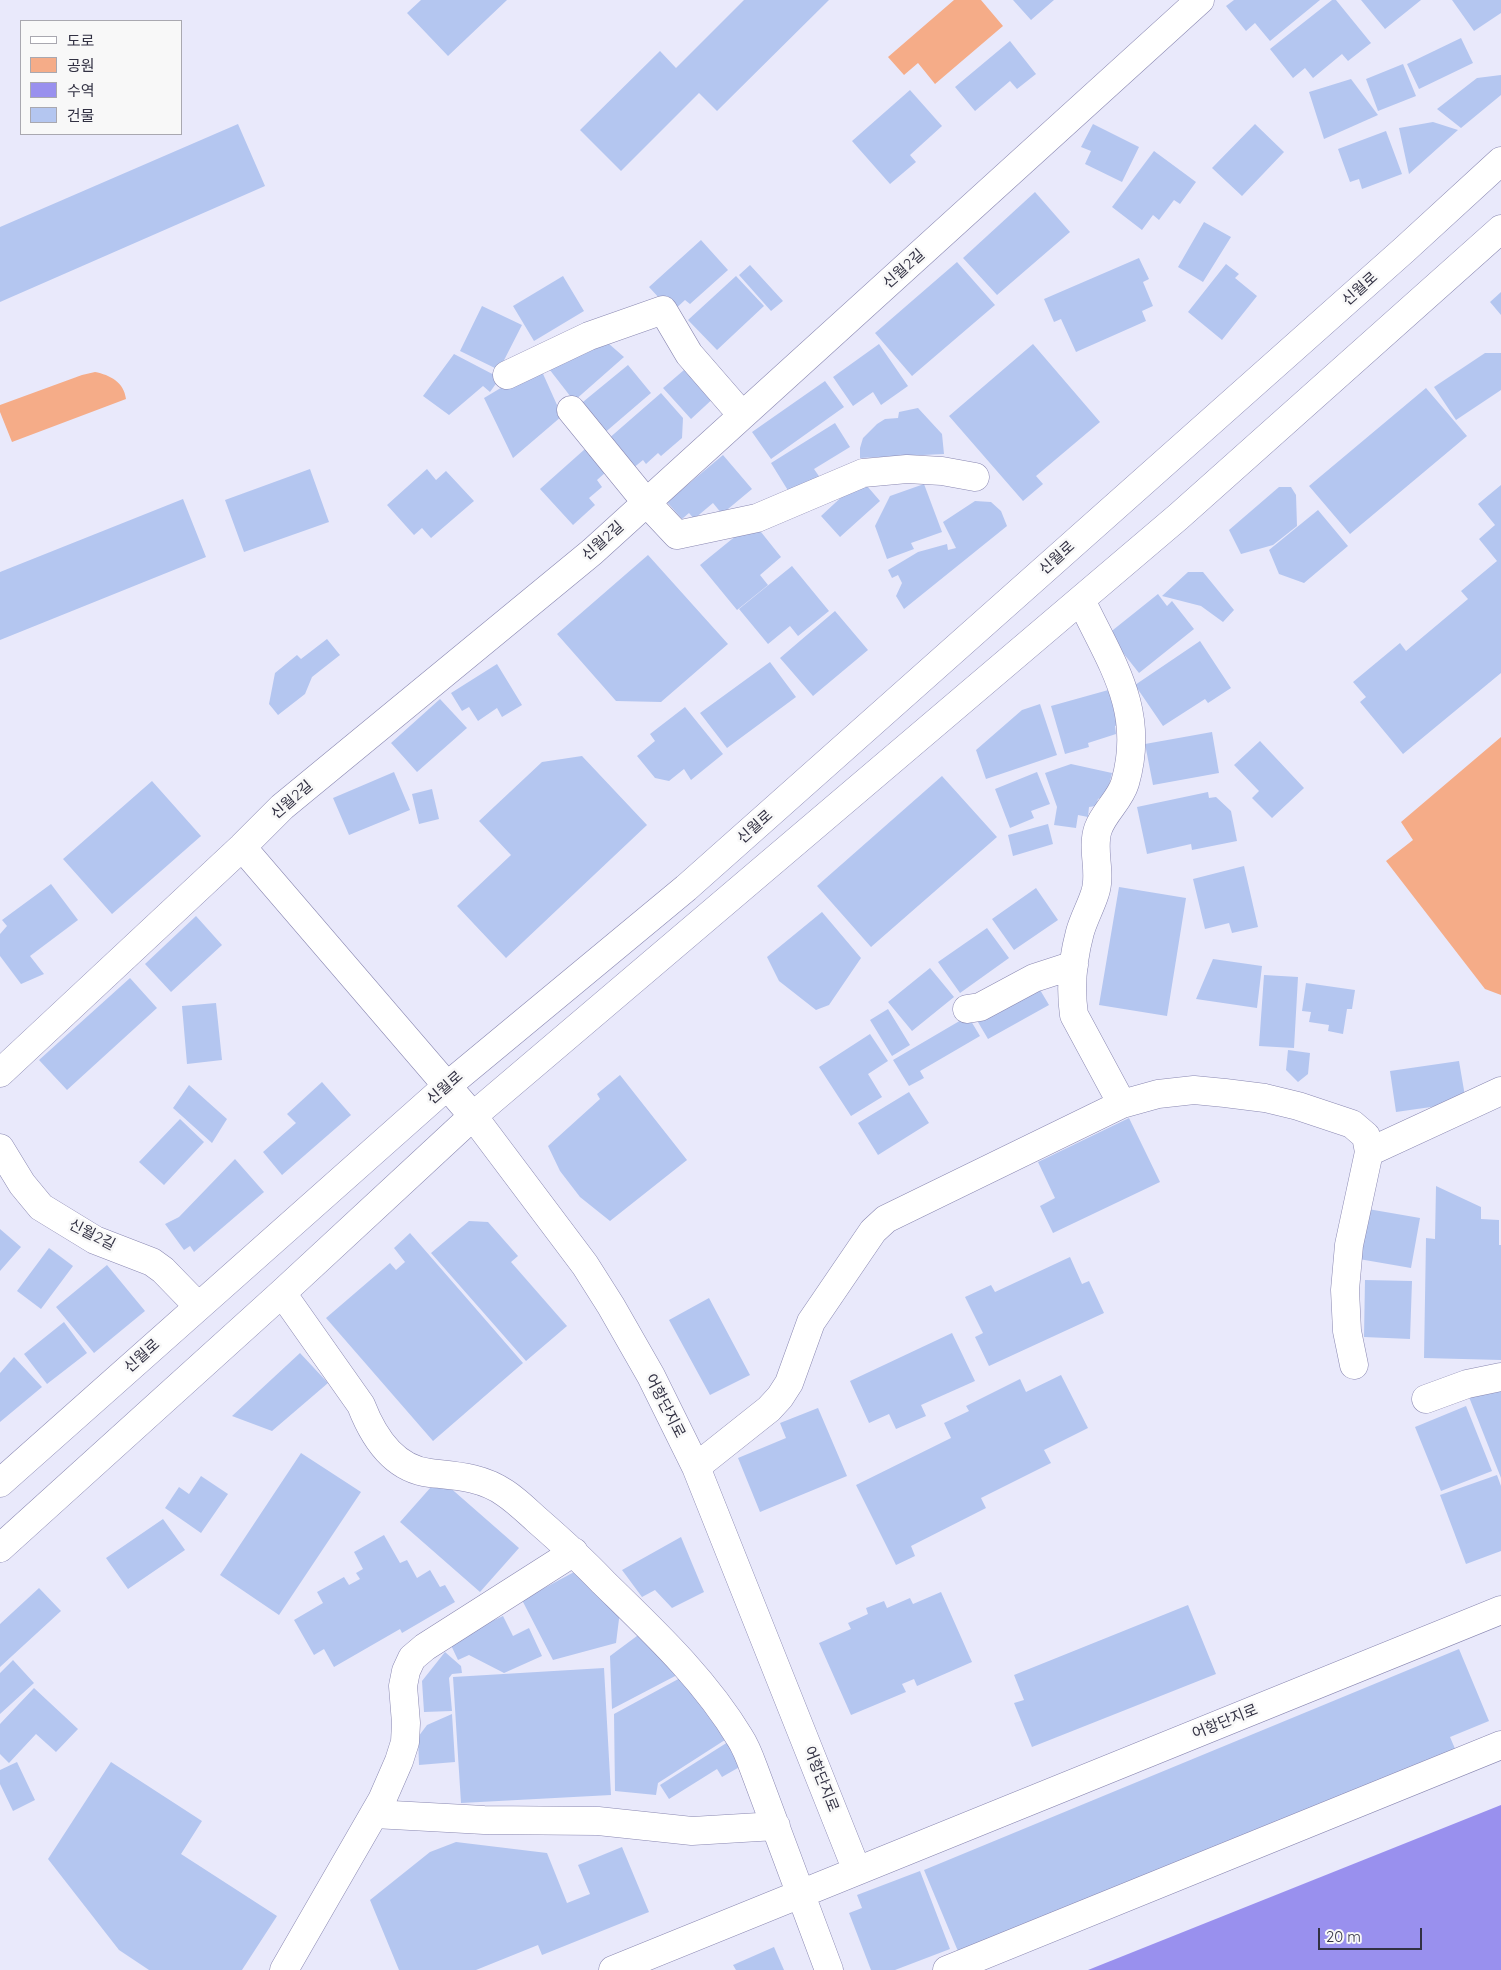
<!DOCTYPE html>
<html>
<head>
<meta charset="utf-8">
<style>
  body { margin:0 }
  #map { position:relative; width:1501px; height:1970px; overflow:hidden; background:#e9e9fb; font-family:Quicksand,"Noto Sans KR",sans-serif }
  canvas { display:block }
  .legend { position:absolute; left:20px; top:20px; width:162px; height:115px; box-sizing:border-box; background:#f8f8f8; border:1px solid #a9a8b0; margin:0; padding:6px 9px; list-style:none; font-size:15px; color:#323143 }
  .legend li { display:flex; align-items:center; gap:10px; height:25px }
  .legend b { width:25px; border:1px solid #a9a8b0 }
  .scale { position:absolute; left:1318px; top:1928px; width:104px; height:22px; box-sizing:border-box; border:2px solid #323143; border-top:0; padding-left:6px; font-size:15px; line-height:18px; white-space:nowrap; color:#323143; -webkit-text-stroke:4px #f8f8f8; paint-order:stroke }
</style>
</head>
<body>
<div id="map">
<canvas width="1501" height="1970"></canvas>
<ul class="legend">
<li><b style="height:6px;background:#fff"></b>도로</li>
<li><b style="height:14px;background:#f5ac88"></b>공원</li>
<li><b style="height:14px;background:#9990ee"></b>수역</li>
<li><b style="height:14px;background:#b4c6f0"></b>건물</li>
</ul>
<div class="scale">20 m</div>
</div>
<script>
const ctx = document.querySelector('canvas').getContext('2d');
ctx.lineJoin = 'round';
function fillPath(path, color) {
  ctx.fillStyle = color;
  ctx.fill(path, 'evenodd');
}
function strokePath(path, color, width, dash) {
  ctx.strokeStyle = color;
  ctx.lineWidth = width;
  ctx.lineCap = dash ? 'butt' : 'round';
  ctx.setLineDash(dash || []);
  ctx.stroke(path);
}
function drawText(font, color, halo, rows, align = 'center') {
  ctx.font = font + ' Quicksand,"Noto Sans KR",sans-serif';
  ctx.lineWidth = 5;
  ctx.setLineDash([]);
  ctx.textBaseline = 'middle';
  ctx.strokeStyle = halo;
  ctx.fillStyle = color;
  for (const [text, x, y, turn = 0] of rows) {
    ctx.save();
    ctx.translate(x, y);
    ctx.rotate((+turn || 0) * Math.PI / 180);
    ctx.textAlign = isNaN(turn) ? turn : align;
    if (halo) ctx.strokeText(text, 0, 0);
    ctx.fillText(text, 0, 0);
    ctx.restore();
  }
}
fillPath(new Path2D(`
  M 954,0 L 981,0 L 1003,26 L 935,84 L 918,63 L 904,75 L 888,57 Z
  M 95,372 C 110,375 124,382 126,399 L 12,442 L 0,412 L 0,405 L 82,375 Z
  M 1501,737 L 1501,995 L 1485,989 L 1386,861 L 1413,840 L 1401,822 Z`), '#f5ac88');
fillPath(new Path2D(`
  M 1501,1805 L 1501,1970 L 1088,1970 Z`), '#9990ee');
fillPath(new Path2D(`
  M 421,0 L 507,0 L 448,56 L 407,13 Z
  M 744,0 L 829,0 L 717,111 L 699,93 L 621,171 L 580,130 L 660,51 L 676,68 Z
  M 1013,0 L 1054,0 L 1031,20 Z
  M 1234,0 L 1320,0 L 1270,41 L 1255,23 L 1246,31 L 1226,6 Z
  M 1332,0 L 1336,0 L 1371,43 L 1348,61 L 1342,54 L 1313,78 L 1305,68 L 1293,78 L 1270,49 Z
  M 1361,0 L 1421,0 L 1385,29 Z
  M 1452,0 L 1501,0 L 1501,13 L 1474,31 Z
  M 1461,38 L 1473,63 L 1419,89 L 1407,64 Z
  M 1010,41 L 1036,74 L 1017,89 L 1010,81 L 975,111 L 955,87 Z
  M 1403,64 L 1416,96 L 1378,111 L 1366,79 Z
  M 1501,75 L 1501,95 L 1461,128 L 1437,109 L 1477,78 Z
  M 1351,79 L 1378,115 L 1324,139 L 1309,92 Z
  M 910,90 L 942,126 L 910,155 L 916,162 L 890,184 L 852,141 Z
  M 1433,122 L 1458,130 L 1409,174 L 1399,128 Z
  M 238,124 L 265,186 L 0,302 L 0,227 Z
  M 1093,124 L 1139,147 L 1122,182 L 1085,164 L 1091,151 L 1081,147 Z
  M 1255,124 L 1284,152 L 1242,196 L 1212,168 Z
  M 1386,131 L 1402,174 L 1362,189 L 1359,179 L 1350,182 L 1338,149 Z
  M 1154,151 L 1196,182 L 1180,204 L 1174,200 L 1159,220 L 1153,215 L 1142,230 L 1112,207 Z
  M 1035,192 L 1070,232 L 997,295 L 963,258 Z
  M 1204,222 L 1231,237 L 1203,282 L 1178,267 Z
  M 701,240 L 728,270 L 690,304 L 685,300 L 672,312 L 649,287 Z
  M 1139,258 L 1149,279 L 1143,282 L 1153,306 L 1142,311 L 1146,321 L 1076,352 L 1061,319 L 1054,322 L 1044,299 Z
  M 957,262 L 995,305 L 912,376 L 875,333 Z
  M 1226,264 L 1239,274 L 1235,278 L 1257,296 L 1222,340 L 1188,312 Z
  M 750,265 L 783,301 L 771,311 L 739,275 Z
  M 563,276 L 584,311 L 534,341 L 513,306 Z
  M 736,276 L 764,306 L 717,350 L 688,320 Z
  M 1501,292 L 1501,315 L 1490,302 Z
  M 482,306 L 522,325 L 499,370 L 460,351 Z
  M 600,336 L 624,357 L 574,401 L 546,365 Z
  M 879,344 L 908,386 L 881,405 L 873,392 L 853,406 L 833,377 Z
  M 1033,344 L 1100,422 L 1036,476 L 1043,484 L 1023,501 L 949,416 Z
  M 1485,353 L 1501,353 L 1501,390 L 1456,420 L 1434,387 Z
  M 454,354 L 500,378 L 490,392 L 483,386 L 449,415 L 423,396 Z
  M 691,364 L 718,394 L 691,419 L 663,388 Z
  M 539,365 L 562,416 L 513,458 L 484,398 Z
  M 628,365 L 651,393 L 602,435 L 578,406 Z
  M 825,381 L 844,407 L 771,459 L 752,432 Z
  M 1426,388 L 1467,436 L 1350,534 L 1309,486 Z
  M 661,393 L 683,418 L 682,438 L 661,456 L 658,453 L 646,464 L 643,460 L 632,469 L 607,440 Z
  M 918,408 L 942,434 L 944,454 L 860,458 L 860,448 L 863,438 L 877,424 L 885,419 L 898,418 L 899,412 Z
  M 835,423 L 850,447 L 814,469 L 821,479 L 792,497 L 771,463 Z
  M 585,449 L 606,472 L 597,480 L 602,487 L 589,498 L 595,505 L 573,525 L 540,489 Z
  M 723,455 L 752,489 L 722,514 L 713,503 L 694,519 L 689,513 L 682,519 L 667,502 Z
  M 310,469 L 329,522 L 244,552 L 225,500 Z
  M 427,469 L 436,480 L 446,471 L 474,501 L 431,538 L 422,528 L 414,535 L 387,505 Z
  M 861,479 L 880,501 L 840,537 L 821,516 Z
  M 924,484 L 942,532 L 911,543 L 914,549 L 887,559 L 875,526 L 890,496 Z
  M 1501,485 L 1501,673 L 1403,754 L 1360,702 L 1366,697 L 1353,682 L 1400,643 L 1406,651 L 1468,599 L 1461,591 L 1497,561 L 1479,539 L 1495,525 L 1478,504 Z
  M 1279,487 L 1291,487 L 1296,495 L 1297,526 L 1273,545 L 1241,554 L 1229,530 Z
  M 183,499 L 206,557 L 0,640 L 0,572 Z
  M 975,501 L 991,502 L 1001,511 L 1007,526 L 904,609 L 896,596 L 902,583 L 898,575 L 892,578 L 888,570 L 918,552 L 947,544 L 948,550 L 956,548 L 943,522 Z
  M 1318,510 L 1348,546 L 1304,583 L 1279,574 L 1269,550 Z
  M 753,522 L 781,557 L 760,575 L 768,585 L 737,610 L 700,565 Z
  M 648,555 L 728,644 L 661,702 L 616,701 L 557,634 Z
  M 792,566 L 829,611 L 798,636 L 790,626 L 768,644 L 739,609 Z
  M 1188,572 L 1203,572 L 1234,610 L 1223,622 L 1201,606 L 1162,596 Z
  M 1158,594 L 1167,606 L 1172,601 L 1194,629 L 1139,673 L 1108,634 Z
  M 835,611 L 868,650 L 813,696 L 780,658 Z
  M 327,639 L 340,655 L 312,677 L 305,694 L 278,715 L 269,704 L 275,673 L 297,655 L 301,659 Z
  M 1200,641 L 1231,688 L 1208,703 L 1205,699 L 1163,726 L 1135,685 Z
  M 770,662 L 796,697 L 727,748 L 700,713 Z
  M 497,664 L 522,705 L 502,717 L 497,708 L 478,721 L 469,707 L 462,711 L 451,693 Z
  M 1112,689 L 1122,724 L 1115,726 L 1116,734 L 1088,743 L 1089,747 L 1065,754 L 1051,706 Z
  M 440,699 L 467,728 L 417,772 L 391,743 Z
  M 1040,704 L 1057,755 L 986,779 L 976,750 L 1022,710 Z
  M 685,707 L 723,754 L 691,780 L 684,769 L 669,781 L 655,778 L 637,756 L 655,741 L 650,734 Z
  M 1212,732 L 1219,773 L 1153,785 L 1145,744 Z
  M 1260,741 L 1304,788 L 1272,818 L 1252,798 L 1259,791 L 1234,765 Z
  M 582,756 L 647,825 L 506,958 L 457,906 L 511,855 L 479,821 L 542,762 Z
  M 1071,764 L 1112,773 L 1107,794 L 1098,799 L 1096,806 L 1089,807 L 1088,817 L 1078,815 L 1076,828 L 1054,825 L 1057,807 L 1045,773 Z
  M 394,772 L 410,810 L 349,835 L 333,798 Z
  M 1037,772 L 1050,804 L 1031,811 L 1034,818 L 1010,828 L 995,789 Z
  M 942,776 L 997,837 L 871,947 L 817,886 Z
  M 152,781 L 201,836 L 112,914 L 63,859 Z
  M 432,789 L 439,819 L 419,824 L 412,794 Z
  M 1208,792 L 1209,798 L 1216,797 L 1231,811 L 1237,841 L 1192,850 L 1191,844 L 1147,854 L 1137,807 Z
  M 1048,824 L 1053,844 L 1013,856 L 1008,835 Z
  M 1244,866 L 1258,927 L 1232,933 L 1229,923 L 1205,929 L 1193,879 Z
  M 51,884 L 78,920 L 30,956 L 44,974 L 21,984 L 0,956 L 0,934 L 7,926 L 2,920 Z
  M 1119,887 L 1186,898 L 1167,1016 L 1099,1005 Z
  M 1036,888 L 1058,920 L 1014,950 L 992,919 Z
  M 822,912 L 861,958 L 829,1005 L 816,1010 L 779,981 L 767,957 Z
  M 196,916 L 222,945 L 171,992 L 145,964 Z
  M 987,928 L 1009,958 L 960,993 L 938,962 Z
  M 1213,959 L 1262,966 L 1257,1008 L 1196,999 Z
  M 930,968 L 954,997 L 912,1031 L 888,1002 Z
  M 1264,975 L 1298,977 L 1294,1048 L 1259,1046 Z
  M 130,978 L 157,1008 L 67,1090 L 39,1060 Z
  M 1036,983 L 1049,1005 L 988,1039 L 975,1017 Z
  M 1306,983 L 1355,990 L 1352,1009 L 1347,1009 L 1343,1034 L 1328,1031 L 1329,1025 L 1309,1022 L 1311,1012 L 1302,1011 Z
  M 216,1003 L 222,1060 L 187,1064 L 182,1006 Z
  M 888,1009 L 910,1045 L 892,1056 L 870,1020 Z
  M 968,1016 L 980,1036 L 920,1071 L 924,1078 L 909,1086 L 893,1060 Z
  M 870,1034 L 888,1061 L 868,1074 L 882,1097 L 851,1116 L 819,1067 Z
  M 1288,1050 L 1310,1053 L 1308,1074 L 1298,1082 L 1286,1070 Z
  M 1459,1061 L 1466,1102 L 1396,1112 L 1390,1071 Z
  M 620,1075 L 687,1160 L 610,1221 L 580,1197 L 560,1171 L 548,1146 L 600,1099 L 597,1094 Z
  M 322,1082 L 351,1115 L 282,1175 L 263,1152 L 296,1123 L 287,1114 Z
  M 189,1085 L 227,1119 L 212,1143 L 173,1108 Z
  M 909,1092 L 929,1123 L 878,1155 L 858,1123 Z
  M 1129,1118 L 1160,1182 L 1053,1233 L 1040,1206 L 1055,1198 L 1038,1162 Z
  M 180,1119 L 204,1142 L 164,1185 L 139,1162 Z
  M 235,1159 L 264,1192 L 194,1252 L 190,1246 L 184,1250 L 165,1224 L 179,1217 Z
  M 1436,1186 L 1481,1207 L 1481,1219 L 1499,1220 L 1499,1245 L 1501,1245 L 1501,1360 L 1424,1358 L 1426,1238 L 1435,1239 Z
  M 1368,1209 L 1420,1218 L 1411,1268 L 1359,1259 Z
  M 469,1221 L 488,1222 L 518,1256 L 511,1262 L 567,1326 L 526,1361 L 431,1253 Z
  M 0,1229 L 21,1247 L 0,1271 Z
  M 410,1233 L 523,1363 L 433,1441 L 326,1318 L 390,1263 L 396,1270 L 405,1262 L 394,1248 Z
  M 49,1248 L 73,1266 L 41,1309 L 17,1291 Z
  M 1070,1257 L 1082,1284 L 1089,1281 L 1104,1313 L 989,1366 L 975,1337 L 983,1333 L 965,1297 L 991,1285 L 995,1292 Z
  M 107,1265 L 145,1311 L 94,1353 L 56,1307 Z
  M 1365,1280 L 1412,1281 L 1410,1339 L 1364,1337 Z
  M 709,1298 L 750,1375 L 710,1395 L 669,1320 Z
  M 64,1322 L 87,1353 L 47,1384 L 24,1354 Z
  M 952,1333 L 975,1381 L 921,1405 L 926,1416 L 896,1429 L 889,1414 L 869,1423 L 850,1381 Z
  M 300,1353 L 328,1383 L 272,1431 L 232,1416 Z
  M 14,1357 L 42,1387 L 0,1422 L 0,1373 Z
  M 1061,1375 L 1088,1428 L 1044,1450 L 1051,1463 L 981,1498 L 986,1508 L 911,1546 L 915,1556 L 896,1565 L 856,1485 L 951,1438 L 944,1423 L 969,1411 L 966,1406 L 1020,1379 L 1026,1392 Z
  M 1501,1384 L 1501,1478 L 1469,1397 Z
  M 1466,1406 L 1492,1471 L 1441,1491 L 1415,1427 Z
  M 818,1408 L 847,1476 L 760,1512 L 738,1458 L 786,1438 L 780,1423 Z
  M 301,1453 L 361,1492 L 279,1615 L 220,1575 Z
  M 1497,1475 L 1501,1486 L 1501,1551 L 1466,1564 L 1440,1495 Z
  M 201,1476 L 228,1494 L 201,1533 L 165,1508 L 179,1487 L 189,1494 Z
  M 439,1478 L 519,1548 L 480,1592 L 400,1522 Z
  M 163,1519 L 185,1550 L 128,1589 L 106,1558 Z
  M 384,1535 L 400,1563 L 407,1560 L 417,1578 L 430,1570 L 440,1587 L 445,1585 L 455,1602 L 402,1633 L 400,1629 L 334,1667 L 324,1649 L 314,1655 L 294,1620 L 323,1603 L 317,1592 L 344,1577 L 349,1585 L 360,1579 L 356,1573 L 363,1569 L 354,1552 Z
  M 681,1537 L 704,1592 L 672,1608 L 655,1590 L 642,1597 L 622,1570 Z
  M 576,1571 L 620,1611 L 616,1643 L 553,1660 L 522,1600 Z
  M 39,1588 L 61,1611 L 0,1667 L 0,1624 Z
  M 941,1592 L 972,1662 L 917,1686 L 914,1679 L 902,1684 L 906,1692 L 851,1715 L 819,1643 L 851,1629 L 848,1623 L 868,1614 L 866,1608 L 884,1601 L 887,1608 L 910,1598 L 913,1604 Z
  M 1188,1605 L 1216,1674 L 1032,1747 L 1014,1703 L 1024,1700 L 1014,1675 Z
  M 503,1616 L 513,1636 L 529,1628 L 542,1656 L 504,1673 L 469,1655 L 458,1660 L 449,1641 Z
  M 641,1633 L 679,1674 L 612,1709 L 610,1656 Z
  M 1459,1649 L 1489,1721 L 1450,1737 L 1456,1751 L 960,1956 L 924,1870 Z
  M 445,1652 L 461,1666 L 462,1673 L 452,1674 L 449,1678 L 452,1711 L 424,1712 L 422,1681 Z
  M 13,1660 L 34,1683 L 0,1714 L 0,1673 Z
  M 604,1668 L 611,1795 L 461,1803 L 453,1677 Z
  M 682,1677 L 728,1738 L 658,1783 L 656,1795 L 615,1791 L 614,1714 Z
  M 34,1688 L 78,1729 L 56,1752 L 36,1734 L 9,1763 L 0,1754 L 0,1724 Z
  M 452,1714 L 455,1762 L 419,1765 L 418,1737 L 427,1725 Z
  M 728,1742 L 743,1765 L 722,1777 L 717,1769 L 669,1799 L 660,1785 Z
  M 17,1762 L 35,1800 L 13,1811 L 0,1784 L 0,1770 Z
  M 111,1762 L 202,1821 L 181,1854 L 277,1916 L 242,1970 L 149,1970 L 119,1950 L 48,1859 Z
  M 456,1842 L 547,1853 L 567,1903 L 590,1894 L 578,1865 L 622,1847 L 649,1912 L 542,1955 L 538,1945 L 476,1970 L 399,1970 L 370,1900 L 430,1852 Z
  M 920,1871 L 950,1949 L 895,1970 L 871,1970 L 849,1913 L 862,1908 L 857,1895 Z
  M 774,1947 L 784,1970 L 736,1970 L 733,1965 Z`), '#b4c6f0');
const minor = new Path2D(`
  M 507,375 L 589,336 L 663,310 L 689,354 L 742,415
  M 571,410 L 646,502 L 677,535 L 757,518 L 863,473 L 907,469 L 942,471 L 975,477
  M 1081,600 C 1111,663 1146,710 1125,783 C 1120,800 1104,812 1098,829 C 1091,850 1102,872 1095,893 C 1091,906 1084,918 1080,932 C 1073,958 1070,987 1074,1015 L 1122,1104
  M 242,847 L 473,1116 L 585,1265 L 611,1306 L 651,1376 L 696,1467 L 857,1871
  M 967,1009 L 980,1007 L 1034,978 L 1074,965
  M 0,1073 L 242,847 L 282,807 L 592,552 L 1200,0
  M 0,1148 L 22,1184 L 41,1207 L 95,1240 L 152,1262 L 163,1270 L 198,1306
  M 1369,1152 L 1501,1091
  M 282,1293 L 361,1405 C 373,1436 393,1469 430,1473 C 457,1476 482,1477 505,1493 C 517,1501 527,1511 537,1520 C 560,1540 582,1560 603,1582 C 652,1630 704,1678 740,1738 C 746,1747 750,1758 754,1769 L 829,1970
  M 1426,1399 L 1467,1384 L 1501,1377
  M 696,1467 L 769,1409 L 780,1397 L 789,1383 L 811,1322 L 873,1231 L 886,1219 L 1122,1104 L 1158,1094 L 1194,1090 L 1225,1093 L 1265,1098 L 1298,1106 L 1352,1124 L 1366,1136 L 1369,1152 L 1349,1245 L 1345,1290 L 1347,1331 L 1354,1365
  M 0,1483 L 447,1086 L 686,888 L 1404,250 L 1501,161
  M 0,1548 L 282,1293 L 473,1116 L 1178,517 L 1501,229
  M 374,1814 L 484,1820 L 598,1821 L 692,1831 L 776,1826
  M 284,1970 L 382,1800 L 399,1761 L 405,1742 L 406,1723 L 403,1686 L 406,1671 L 412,1658 L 425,1647 L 574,1552
  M 613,1970 L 1501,1610
  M 947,1970 L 1501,1745`);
strokePath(minor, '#8987b1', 29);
strokePath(minor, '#fff', 28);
drawText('15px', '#323143', '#f8f8f8', [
  ["신월2길",904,269,-42],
  ["신월로",1360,289,-42],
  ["신월2길",603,541,-42],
  ["신월로",1057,558,-42],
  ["신월2길",292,800,-41],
  ["신월로",755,827,-42],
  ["신월로",445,1088,-41],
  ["신월2길",92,1235,27],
  ["신월로",142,1356,-42],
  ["어항단지로",665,1406,63],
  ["어항단지로",1225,1722,-22],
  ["어항단지로",821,1779,68]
]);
</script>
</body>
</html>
